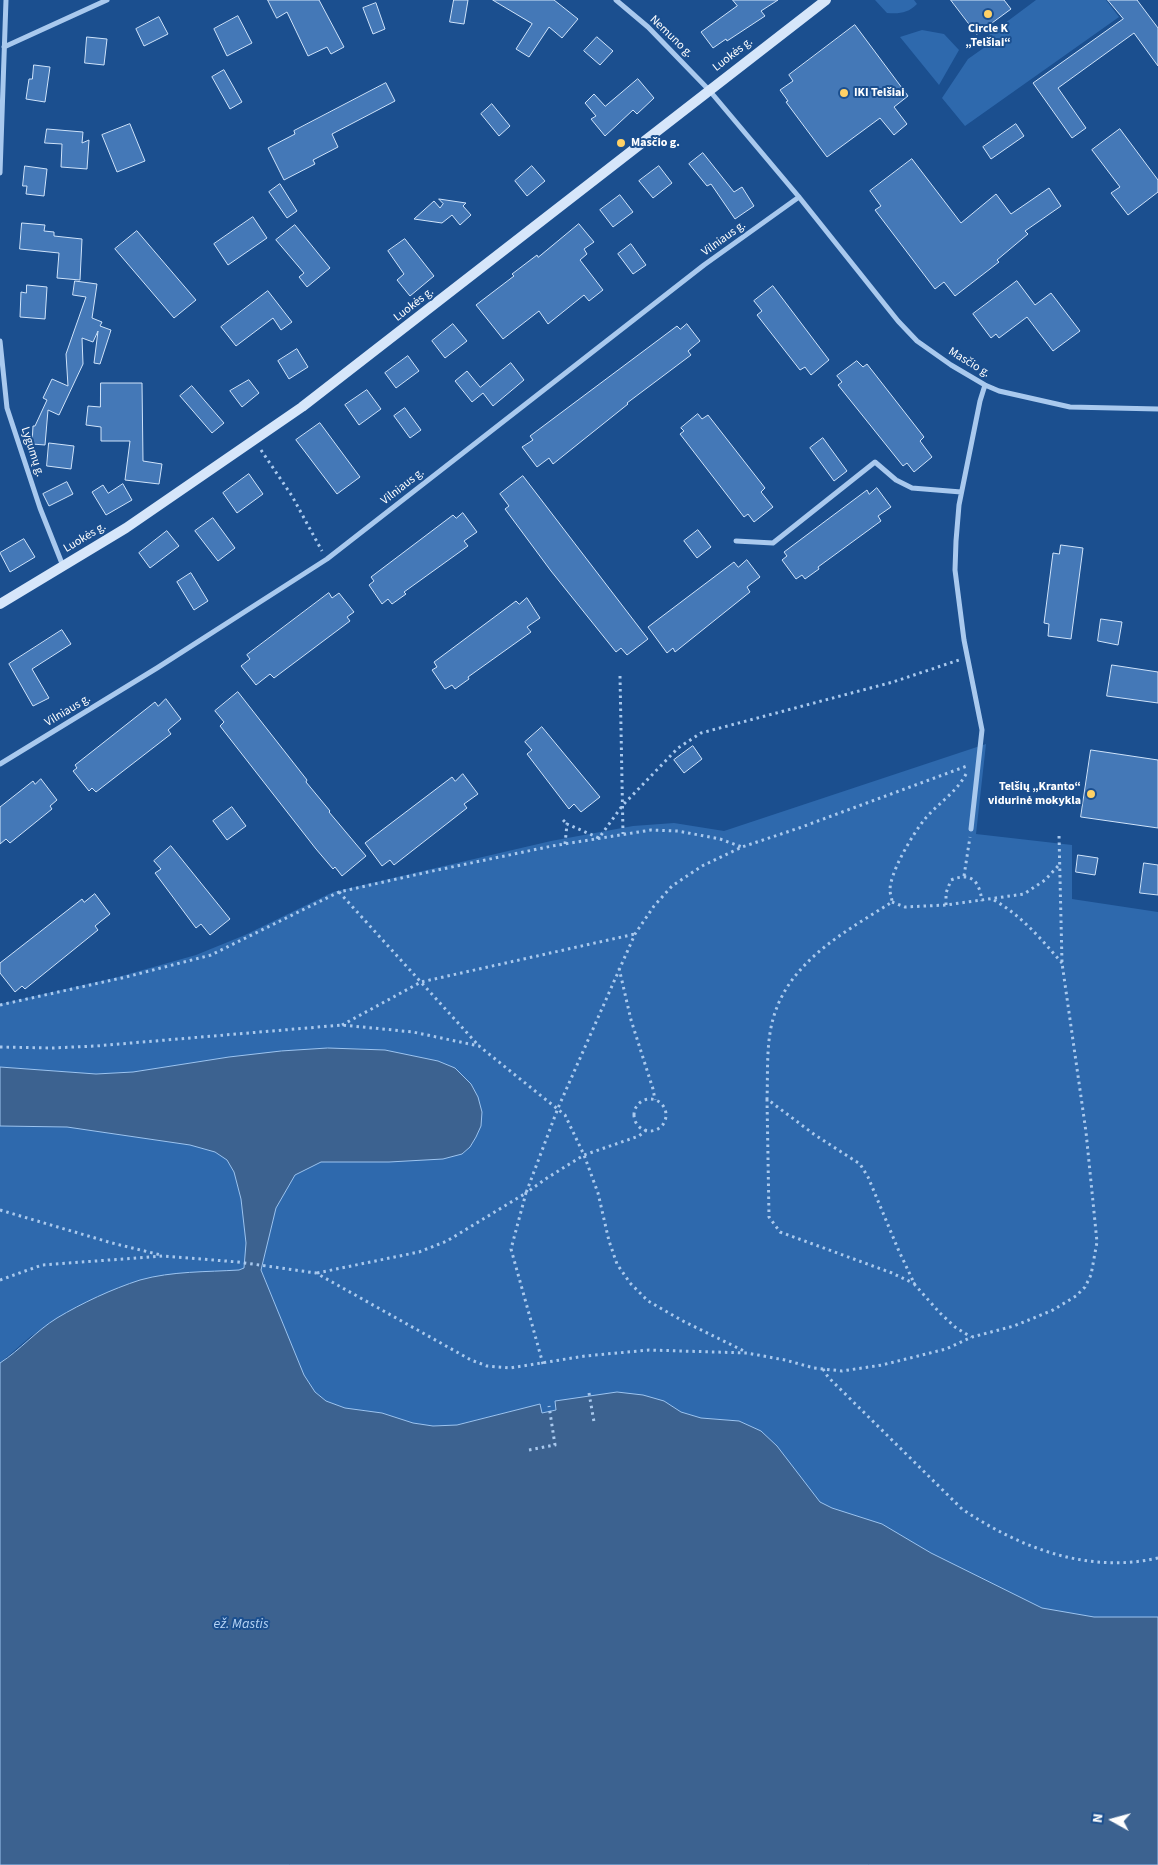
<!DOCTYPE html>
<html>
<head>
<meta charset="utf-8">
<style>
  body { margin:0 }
  #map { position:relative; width:1158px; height:1865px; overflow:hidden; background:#1b4f8f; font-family:"Source Sans 3",sans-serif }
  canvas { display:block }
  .north { position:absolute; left:1088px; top:1795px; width:50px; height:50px; -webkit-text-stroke:4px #1b4f8f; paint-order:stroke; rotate:277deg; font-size:14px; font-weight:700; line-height:20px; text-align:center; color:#fff }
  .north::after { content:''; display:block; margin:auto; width:18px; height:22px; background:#fff; clip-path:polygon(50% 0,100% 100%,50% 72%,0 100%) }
</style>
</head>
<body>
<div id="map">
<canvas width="1158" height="1865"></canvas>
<div class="north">N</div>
</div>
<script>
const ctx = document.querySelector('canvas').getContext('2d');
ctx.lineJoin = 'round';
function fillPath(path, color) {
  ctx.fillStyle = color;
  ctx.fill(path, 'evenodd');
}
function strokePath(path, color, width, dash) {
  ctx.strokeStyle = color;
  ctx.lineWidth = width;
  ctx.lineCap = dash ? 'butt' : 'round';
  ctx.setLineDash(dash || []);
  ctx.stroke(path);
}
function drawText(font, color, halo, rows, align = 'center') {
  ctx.font = font + ' "Source Sans 3",sans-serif';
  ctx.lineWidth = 4;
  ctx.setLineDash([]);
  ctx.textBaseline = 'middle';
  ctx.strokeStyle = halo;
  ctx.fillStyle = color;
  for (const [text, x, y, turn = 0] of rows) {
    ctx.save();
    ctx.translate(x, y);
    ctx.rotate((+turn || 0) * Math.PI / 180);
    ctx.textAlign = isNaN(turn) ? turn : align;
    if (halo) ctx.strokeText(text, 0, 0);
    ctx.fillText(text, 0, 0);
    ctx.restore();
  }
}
fillPath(new Path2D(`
  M 875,0 L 914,0 L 917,4 C 908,13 900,14 887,13 Z
  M 1036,0 L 1106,0 L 1119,17 L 965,126 L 942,98 L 968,59 L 985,47 L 981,41 Z
  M 922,30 L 944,34 L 959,50 L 939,85 L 900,37 Z
  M 986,744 L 976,834 L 1072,845 L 1072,899 L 1158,912 L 1158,1617 L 1094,1617 L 1042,1608 L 931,1553 L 882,1524 L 832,1508 L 820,1502 L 777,1446 L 761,1431 L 739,1421 L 701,1418 L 681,1412 L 664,1401 L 556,1410 L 542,1413 L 540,1404 L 456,1425 L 433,1426 L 413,1423 L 382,1413 L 345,1408 L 326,1401 L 315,1392 L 304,1375 L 261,1270 L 276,1208 L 295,1175 L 321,1162 L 462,1154 L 470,1147 L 476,1137 L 438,1061 L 385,1050 L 356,1049 L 229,1057 L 133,1072 L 96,1074 L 0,1067 L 0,1004 L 118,977 L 196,955 L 245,935 L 333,892 L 551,841 L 633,826 L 674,823 L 724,831 Z
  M 0,1126 L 67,1127 L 190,1145 L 215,1152 L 227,1160 L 234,1172 L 241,1199 L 246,1243 L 244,1268 L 239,1270 L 141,1280 L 99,1297 L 57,1318 L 30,1337 L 0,1363 Z`), '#2e69ad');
const water = new Path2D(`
  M 328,1048 L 385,1050 L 438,1061 L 455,1068 L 471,1084 L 478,1097 L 482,1112 L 481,1126 L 476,1137 L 470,1147 L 462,1154 L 443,1159 L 389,1162 L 321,1162 L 295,1175 L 276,1208 L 261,1270 L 304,1375 L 315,1392 L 326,1401 L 345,1408 L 382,1413 L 413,1423 L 433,1426 L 457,1425 L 540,1404 L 542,1413 L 556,1410 L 555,1401 L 617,1392 L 643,1395 L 664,1401 L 681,1412 L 701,1418 L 739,1421 L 761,1431 L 777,1446 L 820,1502 L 832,1508 L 882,1524 L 931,1553 L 1042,1608 L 1094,1617 L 1158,1617 L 1158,1865 L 0,1865 L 0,1363 C 20,1350 36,1331 57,1318 C 82,1303 112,1289 140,1280 C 172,1271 207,1272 239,1270 L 244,1268 L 246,1243 L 241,1199 L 234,1172 L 227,1160 L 215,1152 L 190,1145 L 67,1127 L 0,1126 L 0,1067 L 96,1074 L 133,1072 L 229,1057 L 281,1051 Z`);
fillPath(water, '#3c6290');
strokePath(water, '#9cc4f0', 1);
const building = new Path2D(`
  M 268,0 L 319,0 L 344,47 L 331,54 L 327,47 L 308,56 L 287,12 L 277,18 Z
  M 454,0 L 468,0 L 464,24 L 450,22 Z
  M 493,0 L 554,0 L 578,19 L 562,38 L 549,27 L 529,57 L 516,49 L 532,24 Z
  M 733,0 L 778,0 L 761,11 L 765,16 L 727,41 L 726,39 L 713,48 L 701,32 L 737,6 Z
  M 951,0 L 1004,0 L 1011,9 L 977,34 Z
  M 1108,0 L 1137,0 L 1158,28 L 1158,66 L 1134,33 L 1058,88 L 1086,128 L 1072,138 L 1033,83 L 1123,19 Z
  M 376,3 L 385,29 L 373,34 L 363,8 Z
  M 238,16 L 252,43 L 227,56 L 214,29 Z
  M 159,17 L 168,34 L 144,46 L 136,29 Z
  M 855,25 L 908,96 L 894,107 L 907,124 L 894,135 L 880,118 L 827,157 L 786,102 L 788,101 L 780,90 L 793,81 L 789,75 Z
  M 87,37 L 107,39 L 104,65 L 85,63 Z
  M 597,37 L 613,51 L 600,65 L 584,51 Z
  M 34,65 L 50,67 L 45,102 L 26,99 L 29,79 L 32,79 Z
  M 224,70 L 242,102 L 230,109 L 212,77 Z
  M 638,79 L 654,98 L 637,114 L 633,110 L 605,136 L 591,119 L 596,116 L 585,103 L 594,94 L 605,106 Z
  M 386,83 L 395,101 L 332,134 L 338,147 L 313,160 L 315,164 L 284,180 L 268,148 L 295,134 L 294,131 Z
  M 492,104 L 510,126 L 499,136 L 481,114 Z
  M 130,124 L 145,161 L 117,172 L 102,135 Z
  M 1016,124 L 1024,136 L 991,159 L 983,147 Z
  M 47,129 L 83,132 L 82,143 L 89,140 L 87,169 L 61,167 L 62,144 L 45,143 Z
  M 1120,129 L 1158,180 L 1158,192 L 1128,215 L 1111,193 L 1120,187 L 1092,150 Z
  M 703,153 L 734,192 L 742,187 L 754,206 L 735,219 L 711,184 L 707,186 L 689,164 Z
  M 912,159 L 961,223 L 996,194 L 1011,214 L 1049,188 L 1061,206 L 1025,231 L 1028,234 L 997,260 L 999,262 L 955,296 L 944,282 L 935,289 L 875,210 L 881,206 L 870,191 Z
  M 25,166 L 47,169 L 44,196 L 26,194 L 27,186 L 23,186 Z
  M 532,166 L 545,181 L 527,196 L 515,181 Z
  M 659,166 L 672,183 L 653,198 L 639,181 Z
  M 280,184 L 297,211 L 287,218 L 269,192 Z
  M 620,195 L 633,212 L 613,227 L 600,210 Z
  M 439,199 L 466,203 L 463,206 L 471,215 L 460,225 L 452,215 L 442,223 L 414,219 L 434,201 L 440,208 L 443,204 Z
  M 253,217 L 267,238 L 228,265 L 214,244 Z
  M 22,223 L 45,225 L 44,231 L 54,232 L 54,236 L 82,239 L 80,280 L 57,278 L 59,253 L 20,249 Z
  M 579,224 L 594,242 L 584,249 L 587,254 L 580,260 L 603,290 L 589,301 L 584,295 L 548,324 L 539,311 L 503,339 L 476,305 L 514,276 L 512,274 L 537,255 L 538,257 Z
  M 295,225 L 330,268 L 307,287 L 299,277 L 304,273 L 276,240 Z
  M 137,231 L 196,300 L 174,318 L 115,249 Z
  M 405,239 L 434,276 L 410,296 L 397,280 L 404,274 L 388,251 Z
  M 631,244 L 646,265 L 633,274 L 618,254 Z
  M 75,281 L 97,284 L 92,318 L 102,322 L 100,326 L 111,330 L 100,364 L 94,363 L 98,331 L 93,342 L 82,338 L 83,364 L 59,415 L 48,410 L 45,445 L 32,444 L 33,426 L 35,426 L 47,400 L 43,398 L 52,379 L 68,386 L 66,354 L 86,297 L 73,295 Z
  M 1017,281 L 1035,305 L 1051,293 L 1080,331 L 1053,351 L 1027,317 L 999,338 L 996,334 L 991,338 L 973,314 Z
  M 27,285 L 47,287 L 45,319 L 20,317 L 21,292 L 26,293 Z
  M 773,286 L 829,360 L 811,375 L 805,367 L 800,370 L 757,315 L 762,311 L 754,301 Z
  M 268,291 L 292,322 L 281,330 L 273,318 L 236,346 L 221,327 Z
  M 453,324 L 467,341 L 445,358 L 432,341 Z
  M 687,324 L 700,341 L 688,351 L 691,355 L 627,403 L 628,404 L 553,464 L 549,458 L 537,467 L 522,447 L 533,440 L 530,436 L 677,326 L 680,329 Z
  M 297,349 L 308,367 L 289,379 L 278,361 Z
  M 408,356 L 419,371 L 396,388 L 385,373 Z
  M 857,361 L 863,367 L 867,364 L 924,437 L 920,441 L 932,457 L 914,472 L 907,463 L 903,466 L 838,385 L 842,382 L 837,376 Z
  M 511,363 L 524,380 L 493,406 L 483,393 L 472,402 L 455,381 L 467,371 L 480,387 Z
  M 249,380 L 259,393 L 242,407 L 230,391 Z
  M 101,383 L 142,383 L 143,461 L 162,464 L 159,484 L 125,480 L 130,441 L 101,441 L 101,427 L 86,425 L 88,406 L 100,407 Z
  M 192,386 L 224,423 L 212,433 L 180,396 Z
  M 367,390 L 381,409 L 359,425 L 345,405 Z
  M 405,408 L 421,430 L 410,438 L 394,416 Z
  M 698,414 L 702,419 L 708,415 L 765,488 L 761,492 L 773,507 L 754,522 L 748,514 L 744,517 L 680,434 L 684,431 L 681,428 Z
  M 320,423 L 360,477 L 337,494 L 296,440 Z
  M 823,438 L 847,471 L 834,481 L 810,448 Z
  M 49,443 L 74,446 L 71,469 L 47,466 Z
  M 249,474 L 263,494 L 237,513 L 223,493 Z
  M 523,476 L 648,639 L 627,655 L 621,648 L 616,652 L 551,571 L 505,509 L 509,506 L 500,494 Z
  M 67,482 L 73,494 L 49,506 L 43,494 Z
  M 123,484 L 132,500 L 106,515 L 92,492 L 103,485 L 108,493 Z
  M 877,488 L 891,507 L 878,516 L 881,521 L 818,567 L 819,569 L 805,579 L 802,575 L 796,579 L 782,560 L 787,556 L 784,552 L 867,490 L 869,494 Z
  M 463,513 L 477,532 L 464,541 L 468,546 L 404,592 L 406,594 L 392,604 L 388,599 L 382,604 L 369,585 L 374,581 L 371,577 L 453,515 L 456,518 Z
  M 213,518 L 235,548 L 218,561 L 195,531 Z
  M 698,530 L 711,547 L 697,558 L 684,541 Z
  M 167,531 L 179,546 L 150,568 L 139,553 Z
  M 24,539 L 35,557 L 10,572 L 0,553 Z
  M 1061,545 L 1083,548 L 1071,639 L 1048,636 L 1049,624 L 1044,623 L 1053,553 L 1059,554 Z
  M 747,560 L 760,577 L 747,587 L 750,592 L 675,652 L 673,648 L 667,653 L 648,627 L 734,562 L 738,567 Z
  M 191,573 L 208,601 L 194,610 L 177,582 Z
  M 329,593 L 332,598 L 339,593 L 354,612 L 347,617 L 350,621 L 274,678 L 270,674 L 256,685 L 241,666 L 250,659 L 247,655 Z
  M 527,598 L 540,618 L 527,627 L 531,632 L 468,677 L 469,679 L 455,689 L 452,685 L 445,689 L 432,670 L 437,667 L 434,662 L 516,601 L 519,604 Z
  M 1101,619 L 1122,622 L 1118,645 L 1098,641 Z
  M 62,630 L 71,644 L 32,669 L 49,698 L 33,706 L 9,664 Z
  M 1112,665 L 1158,672 L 1158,703 L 1107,696 Z
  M 238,692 L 307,780 L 306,782 L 330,811 L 329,812 L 366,856 L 342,876 L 335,867 L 333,869 L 316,849 L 220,726 L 224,722 L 215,711 Z
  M 166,699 L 181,719 L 168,730 L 171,734 L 96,792 L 92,788 L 89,791 L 73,771 L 77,768 L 75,765 L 155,702 L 158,706 Z
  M 542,727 L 600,797 L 581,812 L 574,804 L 569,809 L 527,754 L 532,750 L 525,742 Z
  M 693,746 L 702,759 L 684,773 L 674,760 Z
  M 1091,750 L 1158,760 L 1158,828 L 1081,817 Z
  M 463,774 L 478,794 L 464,804 L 467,808 L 394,865 L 390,860 L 382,866 L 365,843 L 452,777 L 455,781 Z
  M 41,779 L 57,800 L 50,806 L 52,809 L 10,843 L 6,839 L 0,844 L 0,807 L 33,781 L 35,784 Z
  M 232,807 L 246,826 L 227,840 L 213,821 Z
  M 171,846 L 230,919 L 210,935 L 201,924 L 196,928 L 155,873 L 161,869 L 154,861 Z
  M 1078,855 L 1098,858 L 1095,875 L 1076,872 Z
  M 1144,863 L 1158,865 L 1158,895 L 1140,893 Z
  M 95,894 L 110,914 L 95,926 L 98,930 L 25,989 L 22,986 L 15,992 L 0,973 L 0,963 L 82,899 L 84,902 Z`);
fillPath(building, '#4478b7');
strokePath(building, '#cfe3fa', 1);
strokePath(new Path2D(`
  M 261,450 L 292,496 L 322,551
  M 620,676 L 623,834
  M 966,774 C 956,793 937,804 924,820 C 913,834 890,872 890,890 C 890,894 892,898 892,902 C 845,932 789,961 773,1019 C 766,1044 768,1073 767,1099 L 815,1135 L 860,1164 L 868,1177 L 898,1249 L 915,1285 L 940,1313 L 955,1327 L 971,1337
  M 563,820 L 567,824
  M 565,844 L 567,824 L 599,838 L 622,806 L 678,748 L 701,733 L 893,682 L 959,660
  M 964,876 L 970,837
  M 339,892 L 479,1046
  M 994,900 C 1022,916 1041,939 1062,963
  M 892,902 L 905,907 L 946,905 L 1024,894 L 1045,880 L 1059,865
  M 946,905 L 946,893 L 951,880 C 971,872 979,880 982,901
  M 619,968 L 631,1020 L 653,1089 L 655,1100
  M 0,1005 L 126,977 L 211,955 L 339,892 L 428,872 L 552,846 L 651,830 L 678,831 L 720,839 L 742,847
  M 342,1025 L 421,982 L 635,934
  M 0,1047 L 52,1048 L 96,1046 L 342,1025 L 413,1032 L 479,1046 L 565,1115 L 584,1155 L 598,1193 L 609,1241 L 617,1264 L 630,1283 L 648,1301 L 683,1321 L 746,1352
  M 767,1099 L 769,1217 L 780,1232 L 892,1273 L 915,1284
  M634 1115a16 16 0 1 1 32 0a16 16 0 1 1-32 0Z
  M 0,1210 L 112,1243 L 161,1255
  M 317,1273 L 419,1252 L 447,1241 L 526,1193 L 558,1108 L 635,934 L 654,906 L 672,886 L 702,866 L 742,847 L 799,828 L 967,766
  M 0,1280 L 42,1265 L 163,1256 L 238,1262 L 316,1273 L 471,1360 L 487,1366 L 510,1368 L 585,1356 L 649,1350 L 747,1353 L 785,1360 L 814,1368 L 842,1371 L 882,1365 L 946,1349 L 972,1337 L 1014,1326 L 1053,1310 L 1076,1296 L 1085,1287 L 1091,1275 L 1097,1242 L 1086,1132 L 1062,963 L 1059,835
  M 543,1364 L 511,1249 L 526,1193 L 547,1178 L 584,1155 L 639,1136 L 646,1130
  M 823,1369 L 828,1377 L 962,1509 C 1020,1548 1088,1574 1158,1558
  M 589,1393 L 594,1422
  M 529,1450 L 555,1445 L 549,1406`), '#a9c9ee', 3, [2.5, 4]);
strokePath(new Path2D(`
  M 616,0 L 648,27 L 709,90 L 799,197 L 898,321 L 917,341 L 951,365 L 985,385 L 999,391 L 1070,407 L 1158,409
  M 4,47 L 107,0
  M 0,173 L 6,0
  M 0,341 L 7,408 L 40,508 L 63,566
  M 736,541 L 773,543 L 875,462 L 896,480 L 912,488 L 961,492
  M 0,764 L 157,668 L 327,559 L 704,265 L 799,197
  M 971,829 L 982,730 L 964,640 L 955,570 L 956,541 L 959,505 L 980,401 L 985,385`), '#a9c9ee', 5);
strokePath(new Path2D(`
  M 0,604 L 126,528 L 302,407 L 826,0`), '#d6e6fa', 10);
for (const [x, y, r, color] of [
  [988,14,5,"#ffd166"],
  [844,93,5,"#ffd166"],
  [621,143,5,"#ffd166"],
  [1091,794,5,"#ffd166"]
]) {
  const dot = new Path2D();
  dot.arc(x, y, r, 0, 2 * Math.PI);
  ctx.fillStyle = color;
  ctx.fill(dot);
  strokePath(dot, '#1b4f8f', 2);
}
drawText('bold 12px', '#fff', '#1b4f8f', [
  ["Circle K",988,29,"center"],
  ["„Telšiai“",988,43,"center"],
  ["IKI Telšiai",854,93],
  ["Masčio g.",631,143],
  ["Telšių „Kranto“",1081,787,"right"],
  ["vidurinė mokykla",1081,801,"right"]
], 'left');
drawText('12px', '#fff', '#1b4f8f', [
  ["Nemuno g.",671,37,44],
  ["Luokės g.",733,55,-38],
  ["Vilniaus g.",724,239,-36],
  ["Luokės g.",414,305,-38],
  ["Masčio g.",969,363,31],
  ["Lygumų g.",32,452,72],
  ["Vilniaus g.",403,487,-38],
  ["Luokės g.",85,538,-31],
  ["Vilniaus g.",68,711,-31]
]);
drawText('italic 14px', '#b5d3f5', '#1b4f8f', [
  ["ež. Mastis",241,1625]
]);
</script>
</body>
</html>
